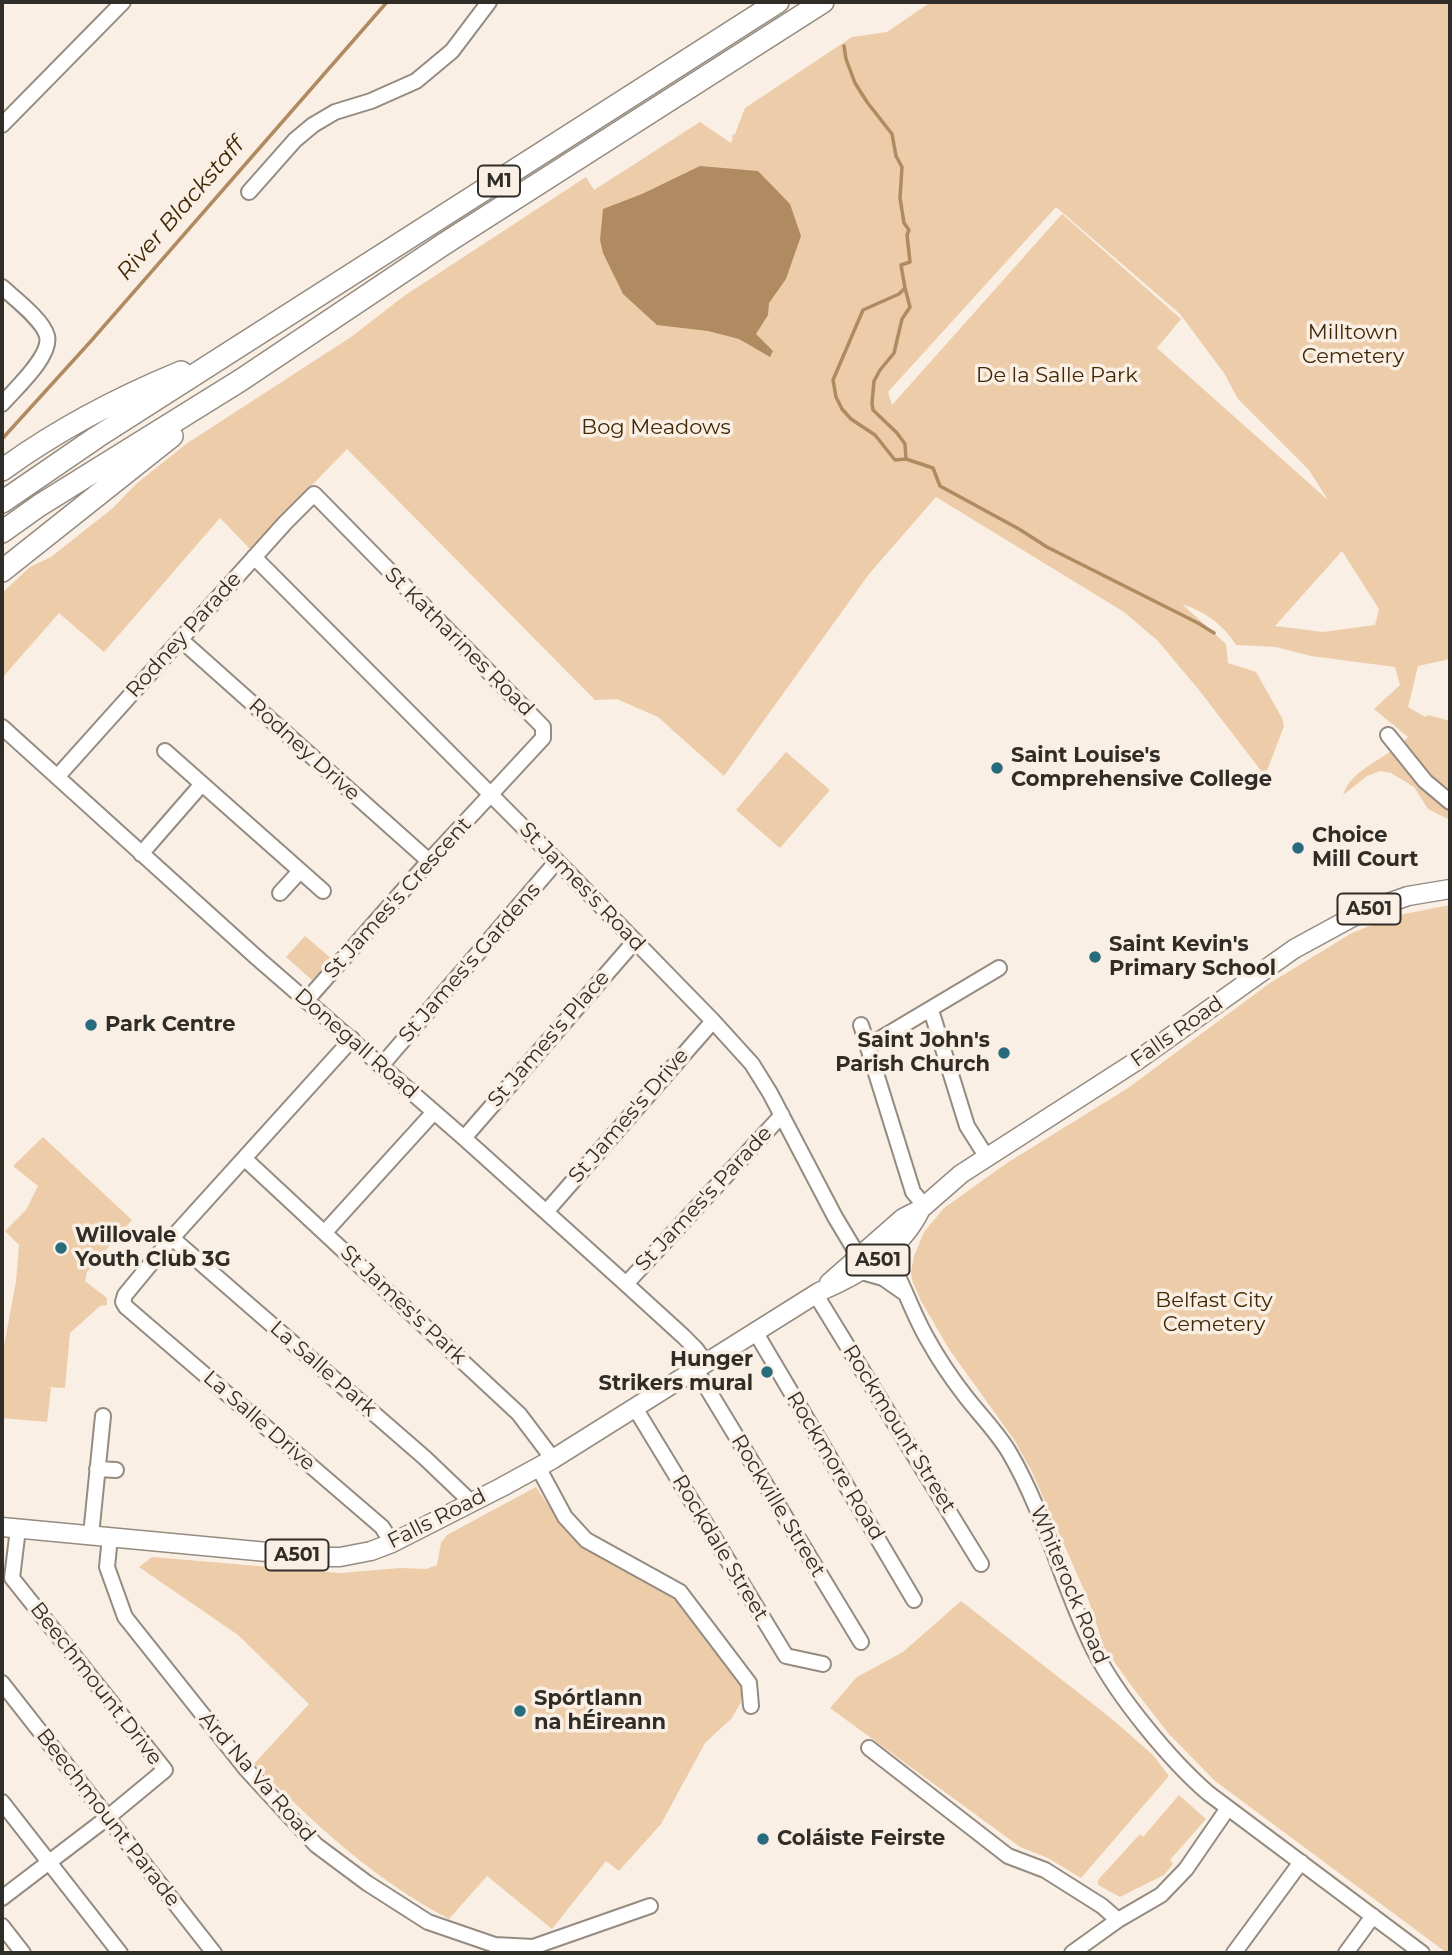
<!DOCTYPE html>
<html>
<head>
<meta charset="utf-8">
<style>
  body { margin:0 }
  #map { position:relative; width:1452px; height:1955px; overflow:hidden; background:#faefe4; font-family:Montserrat,sans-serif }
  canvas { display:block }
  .frame { position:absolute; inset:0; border:4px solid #302c27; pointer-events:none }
</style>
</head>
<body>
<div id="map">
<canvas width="1452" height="1955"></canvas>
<div class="frame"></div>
</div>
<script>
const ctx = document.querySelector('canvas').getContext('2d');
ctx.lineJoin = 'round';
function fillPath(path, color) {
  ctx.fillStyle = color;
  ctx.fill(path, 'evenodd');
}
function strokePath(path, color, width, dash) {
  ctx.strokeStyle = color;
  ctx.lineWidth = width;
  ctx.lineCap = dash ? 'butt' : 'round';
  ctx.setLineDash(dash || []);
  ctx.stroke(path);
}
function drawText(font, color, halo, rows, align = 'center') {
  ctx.font = font + ' Montserrat,sans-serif';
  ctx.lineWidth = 7;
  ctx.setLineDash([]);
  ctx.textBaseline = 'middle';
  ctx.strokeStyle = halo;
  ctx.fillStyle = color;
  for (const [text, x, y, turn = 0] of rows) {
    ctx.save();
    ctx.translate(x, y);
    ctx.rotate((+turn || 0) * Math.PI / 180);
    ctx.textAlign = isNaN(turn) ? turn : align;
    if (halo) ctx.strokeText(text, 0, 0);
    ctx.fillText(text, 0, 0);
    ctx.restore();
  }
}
fillPath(new Path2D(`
  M 931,2 L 1450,2 L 1450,659 L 1418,666 L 1408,707 L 1425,717 L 1428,715 L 1450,721 L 1450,820 L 1428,809 L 1414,787 L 1391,773 L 1380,771 L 1367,776 L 1343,795 C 1352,767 1390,758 1408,737 L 1374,709 L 1400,685 L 1395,667 L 1311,656 L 1276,647 L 1236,645 C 1223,624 1204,611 1182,604 L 1226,644 L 1228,663 L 1256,672 L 1282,718 L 1284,726 L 1265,776 L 1199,690 L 1158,641 L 1124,612 L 936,497 L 869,574 L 724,776 L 658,717 L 617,699 L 595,700 L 347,449 L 250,549 L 220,518 L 104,652 L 59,613 L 2,678 L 2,593 L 30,567 L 51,557 L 113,508 L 136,484 L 186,444 L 351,337 L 404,296 L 586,177 L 594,190 L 700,122 L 731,143 L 733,138 L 731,136 L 735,134 L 745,108 L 852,37 L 887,32 ZM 1056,207 L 1180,314 L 1224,373 L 1238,399 L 1309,470 L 1328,500 L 1157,348 L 1181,319 L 1062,214 L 892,405 L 888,392 ZM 1342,551 L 1379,609 L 1375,625 L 1323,632 L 1275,626 Z
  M 786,752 L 830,790 L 780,848 L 736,810 Z
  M 1450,905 L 1450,1953 L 1447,1953 L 1215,1781 L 1169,1734 L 1130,1684 L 1104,1647 L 1088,1599 L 1032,1472 L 1015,1441 L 949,1349 L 921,1301 L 912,1280 L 911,1272 L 914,1256 L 924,1232 L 944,1208 L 1007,1163 L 1128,1088 L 1270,983 L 1352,933 L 1394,916 Z
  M 305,936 L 332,959 L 312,980 L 286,957 Z
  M 43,1137 L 132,1220 L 87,1272 L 85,1281 L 107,1298 L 107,1305 L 100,1306 L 70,1333 L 65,1388 L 48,1387 L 51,1388 L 47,1422 L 2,1418 L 2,1357 L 16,1281 L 19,1245 L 5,1231 L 26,1210 L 38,1186 L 13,1166 Z
  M 536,1487 L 559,1521 L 576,1539 L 599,1556 L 684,1604 L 741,1681 L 741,1702 L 732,1718 L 705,1743 L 661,1824 L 619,1871 L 606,1861 L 552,1929 L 487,1876 L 449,1919 C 373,1879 314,1823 254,1764 L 309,1704 L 238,1635 L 139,1567 L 152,1557 L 340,1573 L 400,1568 L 426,1569 L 437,1565 L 441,1543 L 447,1535 Z
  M 961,1601 L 1112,1719 L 1153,1755 L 1169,1776 L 1081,1878 L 1048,1858 L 1020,1847 L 830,1708 L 857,1677 L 903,1652 Z
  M 1179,1795 L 1206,1819 L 1170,1860 L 1173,1864 L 1164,1875 L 1120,1897 L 1098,1885 L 1098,1880 L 1140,1834 L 1143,1837 Z`), '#edcca9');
fillPath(new Path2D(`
  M 700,166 L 758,171 L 790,204 L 801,236 L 786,279 L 769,303 L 768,315 L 756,334 L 773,351 L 770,357 L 739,339 L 708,331 L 657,325 L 623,294 L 603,253 L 600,240 L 603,209 L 642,194 Z`), '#b08b61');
strokePath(new Path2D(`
  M 844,46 L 846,59 L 855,83 L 867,102 L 892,134 L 896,156 L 902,167 L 900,198 L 904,223 L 909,230 L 907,235 L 910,262 L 901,265 L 905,288 L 899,294 L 863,310 L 833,380 L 836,397 L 842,409 L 851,419 L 875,435 L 895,460 L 906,459 L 933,468 L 940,486 L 1019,529 L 1047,547 L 1198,623 L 1214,633
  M 905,288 L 910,307 L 902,319 L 894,353 L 880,370 L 874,381 L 872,403 L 873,410 L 897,433 L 905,444 L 906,459
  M 2,439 L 91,341 L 387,2`), '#b08b61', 3.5);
const minor = new Path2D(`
  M 2,125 L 123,2
  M 249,192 L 295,140 L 313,125 L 335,112 L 371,101 L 416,81 L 452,51 L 489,2
  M 2,287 C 14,298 43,320 47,336 C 52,356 14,390 2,404
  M 254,557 L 557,861 L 713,1021 L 752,1064 L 770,1093 L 835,1217 L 859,1257
  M 180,639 L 429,861
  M 2,727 L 255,956 L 464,1138 L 626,1284 L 683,1336 L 696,1349 L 706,1363
  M 1388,735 L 1425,781 L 1450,802
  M 165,751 L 323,891
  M 57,777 L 285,523 L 314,494 L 543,727 L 543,738 L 429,861 L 306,1001
  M 141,854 L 202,784
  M 280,893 L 300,871
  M 931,1010 L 967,1126 L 986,1156
  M 861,1025 L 913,1192 L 924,1205
  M 352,1039 L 172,1238 L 125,1295 L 123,1302 L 126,1307 L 382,1527 L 392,1543
  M 868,1046 L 999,968
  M 382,1065 L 557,861
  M 464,1138 L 635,941
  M 245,1159 L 519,1414 L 553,1459
  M 546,1212 L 713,1021
  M 325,1232 L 434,1112
  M 172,1238 L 425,1458 L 471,1502
  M 879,1246 C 901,1273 910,1310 928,1340 C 939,1360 952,1379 966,1397 C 980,1415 997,1432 1009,1452 C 1046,1515 1062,1587 1095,1652 C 1118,1697 1170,1760 1208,1793 L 1422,1953
  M 862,1272 L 883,1278 L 903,1292
  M 626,1284 L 782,1115
  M 816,1295 L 981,1564
  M 756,1333 L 914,1600
  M 696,1370 L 861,1642
  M 635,1408 L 786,1656 L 823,1664
  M 538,1467 L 565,1517 L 586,1540 L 680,1592 L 749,1683 L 751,1706
  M 97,1469 L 116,1470
  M 91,1535 L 103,1416
  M 110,1537 L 107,1567 L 125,1617 L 246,1769 L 316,1845 L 367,1883 L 428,1922 L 495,1945 L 533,1947 L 650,1906
  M 2,1683 L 214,1953
  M 869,1748 L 1008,1856 L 1045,1870 L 1102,1906 L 1118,1920
  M 2,1802 L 120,1953
  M 2,1898 L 107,1818 L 165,1770 L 12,1578 L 18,1529
  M 2,1926 L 23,1953
  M 1072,1953 L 1118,1920 L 1161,1895 L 1186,1869 L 1228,1808
  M 1234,1953 L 1301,1862
  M 1346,1953 L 1373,1916`);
const major = new Path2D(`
  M 829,1283 L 903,1218 L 921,1209 L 961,1174 L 1135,1062 L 1294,949 L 1360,913 L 1408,896 L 1450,889
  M 2,1527 L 320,1557 L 340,1557 L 371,1551 L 392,1543 L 502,1487 L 553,1459 L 819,1292 C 860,1274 901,1251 921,1209`);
const highway = new Path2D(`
  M 2,470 C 57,430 118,398 181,372
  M 2,502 L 97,437 L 778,2
  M 2,532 L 40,505 L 241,380 L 444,244 L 823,2
  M 2,571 L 172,436`);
strokePath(minor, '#958b81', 18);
strokePath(major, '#958b81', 21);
strokePath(highway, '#958b81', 24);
strokePath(minor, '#fff', 14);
strokePath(major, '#fff', 18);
strokePath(highway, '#fff', 21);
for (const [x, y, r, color] of [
  [997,768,7,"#286b7d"],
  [1298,848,7,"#286b7d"],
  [1095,957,7,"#286b7d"],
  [91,1025,7,"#286b7d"],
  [1004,1053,7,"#286b7d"],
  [61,1248,7,"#286b7d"],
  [767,1372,7,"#286b7d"],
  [520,1711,7,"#286b7d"],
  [763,1839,7,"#286b7d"]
]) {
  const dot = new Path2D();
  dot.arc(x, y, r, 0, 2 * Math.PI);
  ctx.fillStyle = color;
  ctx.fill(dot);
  strokePath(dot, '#faefe4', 2.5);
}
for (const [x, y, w] of [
  [499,181,42],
  [1369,909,63],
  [878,1260,63],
  [297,1555,63]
]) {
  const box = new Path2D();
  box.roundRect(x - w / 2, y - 15.5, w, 31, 5);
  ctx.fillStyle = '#faefe4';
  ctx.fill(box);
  strokePath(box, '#302c27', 2);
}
drawText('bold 19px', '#302c27', null, [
  ["M1",499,181],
  ["A501",1369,909],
  ["A501",878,1260],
  ["A501",297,1555]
]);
drawText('21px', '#412704', '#faefe4', [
  ["Milltown",1353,333],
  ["Cemetery",1353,357],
  ["De la Salle Park",1057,376],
  ["Bog Meadows",656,428],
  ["Belfast City",1214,1301],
  ["Cemetery",1214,1325]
]);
drawText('21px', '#302c27', '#faefe4', [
  ["Rodney Parade",184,635,-48],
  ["St Katharines Road",459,642,45],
  ["Rodney Drive",304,750,42],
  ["St James's Road",582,887,46],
  ["St James's Crescent",398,898,-48],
  ["St James's Gardens",470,963,-49],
  ["Falls Road",1177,1032,-35],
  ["St James's Place",549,1039,-49],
  ["Donegall Road",356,1044,41],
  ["St James's Drive",629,1116,-49],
  ["St James's Parade",704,1199,-47],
  ["St James's Park",403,1305,43],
  ["La Salle Park",323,1369,41],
  ["La Salle Drive",259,1421,41],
  ["Rockmount Street",899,1429,58],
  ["Rockmore Road",835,1466,59],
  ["Rockville Street",778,1506,59],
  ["Falls Road",437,1519,-27],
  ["Rockdale Street",720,1548,59],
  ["Whiterock Road",1069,1585,67],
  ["Beechmount Drive",96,1684,52],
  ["Ard Na Va Road",257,1777,49],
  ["Beechmount Parade",108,1818,52]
]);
drawText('bold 21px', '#302c27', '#faefe4', [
  ["Saint Louise's",1011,756],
  ["Comprehensive College",1011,780],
  ["Choice",1312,836],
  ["Mill Court",1312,860],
  ["Saint Kevin's",1109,945],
  ["Primary School",1109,969],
  ["Park Centre",105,1025],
  ["Saint John's",990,1041,"right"],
  ["Parish Church",990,1065,"right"],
  ["Willovale",75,1236],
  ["Youth Club 3G",75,1260],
  ["Hunger",753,1360,"right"],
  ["Strikers mural",753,1384,"right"],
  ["Spórtlann",534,1699],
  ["na hÉireann",534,1723],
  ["Coláiste Feirste",777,1839]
], 'left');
drawText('italic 23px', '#402603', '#faefe4', [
  ["River Blackstaff",181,209,-49]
]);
</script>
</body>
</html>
